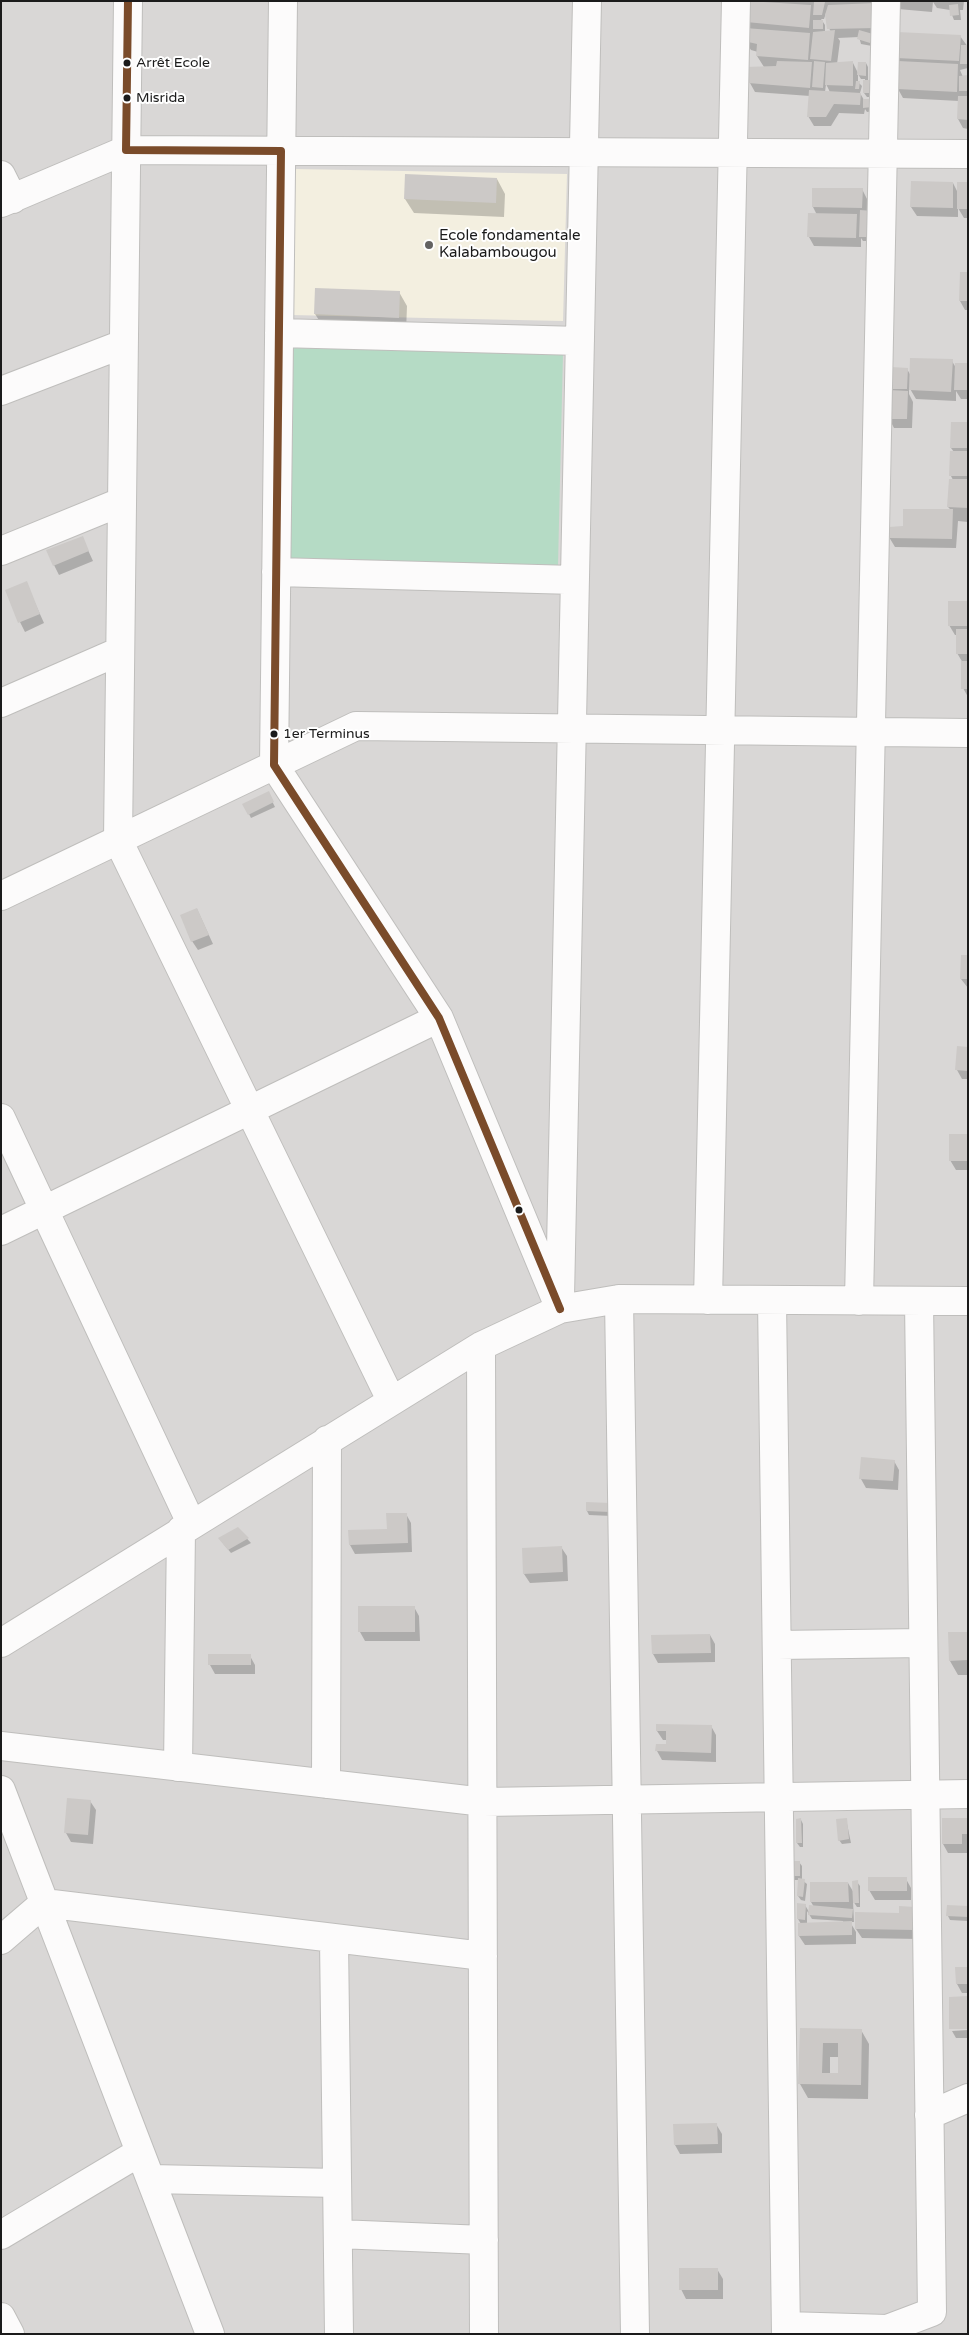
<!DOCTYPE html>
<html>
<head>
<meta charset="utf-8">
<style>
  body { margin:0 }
  #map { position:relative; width:969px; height:2335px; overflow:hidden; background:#eae7e4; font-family:"Varela Round",sans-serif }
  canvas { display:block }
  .frame { position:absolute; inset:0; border:2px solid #1b1b1b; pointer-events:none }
</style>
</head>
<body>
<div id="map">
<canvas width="969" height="2335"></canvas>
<div class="frame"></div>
</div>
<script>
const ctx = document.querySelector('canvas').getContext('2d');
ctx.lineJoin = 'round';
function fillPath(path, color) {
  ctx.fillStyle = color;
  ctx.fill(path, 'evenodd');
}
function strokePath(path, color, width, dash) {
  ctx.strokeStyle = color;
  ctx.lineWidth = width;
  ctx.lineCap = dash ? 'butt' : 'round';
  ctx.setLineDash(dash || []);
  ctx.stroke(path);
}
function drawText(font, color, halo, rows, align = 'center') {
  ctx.font = font + ' "Varela Round",sans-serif';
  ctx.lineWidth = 4;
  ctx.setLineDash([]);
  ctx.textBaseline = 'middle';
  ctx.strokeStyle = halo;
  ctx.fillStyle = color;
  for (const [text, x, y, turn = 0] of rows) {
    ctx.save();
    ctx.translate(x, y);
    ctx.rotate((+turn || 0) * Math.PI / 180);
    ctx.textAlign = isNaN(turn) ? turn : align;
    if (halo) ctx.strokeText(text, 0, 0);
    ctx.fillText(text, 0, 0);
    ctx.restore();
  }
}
fillPath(new Path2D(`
  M 1,1 L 968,1 L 968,2334 L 1,2334 Z`), '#d9d7d6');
fillPath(new Path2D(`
  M 295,169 L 567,174 L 563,321 L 291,315 Z`), '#f3efe0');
fillPath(new Path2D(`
  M 290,348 L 563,353 L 558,565 L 285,560 Z`), '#b5dbc5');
fillPath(new Path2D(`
  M 749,1 L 873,1 L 872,46 L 861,44 L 859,37 L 838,38 L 840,41 L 837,64 L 853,63 L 858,73 L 866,63 L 868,67 L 868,81 L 871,85 L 871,97 L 867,97 L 864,93 L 865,79 L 861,79 L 858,74 L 858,82 L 862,86 L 860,93 L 864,100 L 871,100 L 874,111 L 867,112 L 865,109 L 864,114 L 839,113 L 831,126 L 814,126 L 808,116 L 810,96 L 755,92 L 750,83 L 764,67 L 757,56 L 758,52 L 751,50 L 745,41 L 751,30 L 747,22 ZM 826,13 L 829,28 L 831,32 L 825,32 L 825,25 L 821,19 L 824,19 ZM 826,84 L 829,90 L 830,93 L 825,92 Z
  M 893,1 L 964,1 L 963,10 L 960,10 L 961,20 L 954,20 L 950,10 L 937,8 L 933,2 L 932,12 L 898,9 Z
  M 960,36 L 968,47 L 968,68 L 960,70 L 963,77 L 968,76 L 968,129 L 963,128 L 958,119 L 959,101 L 903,98 L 898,89 L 899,61 L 897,58 Z
  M 497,179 L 505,194 L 504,217 L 414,213 L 405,199 Z
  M 953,183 L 958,193 L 968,183 L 968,218 L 964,218 L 958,208 L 958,217 L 917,216 L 911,207 Z
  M 862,189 L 867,199 L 867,212 L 874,241 L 863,241 L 861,238 L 861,247 L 814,246 L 809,237 L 817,215 L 813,207 Z
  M 968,273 L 968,310 L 965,310 L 960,301 Z
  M 316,289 L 399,292 L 407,306 L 406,332 L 324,328 L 315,314 Z
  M 952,361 L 956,368 L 968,364 L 968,399 L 961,399 L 956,391 L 956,401 L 916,399 L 909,387 L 909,394 L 913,402 L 912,428 L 894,428 L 889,418 L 890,388 L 907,369 L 911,376 Z
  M 968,423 L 968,522 L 958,521 L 956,548 L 895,547 L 889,537 L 904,527 L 951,510 L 948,507 L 953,480 L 951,476 L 954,452 L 951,448 Z
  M 82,537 L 93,561 L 59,575 L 54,565 Z
  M 26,583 L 44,623 L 25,632 L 20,622 Z
  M 968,602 L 968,697 L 963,688 L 963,663 L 957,653 L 957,635 L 955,635 L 949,625 Z
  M 270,797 L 275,807 L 251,818 L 249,814 Z
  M 197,909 L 213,944 L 198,950 L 192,941 Z
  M 968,956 L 968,988 L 961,979 Z
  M 968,1048 L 968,1079 L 962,1079 L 957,1070 Z
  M 968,1135 L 968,1170 L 956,1170 L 950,1160 Z
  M 894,1461 L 899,1470 L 898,1490 L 866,1488 L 861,1479 Z
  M 610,1504 L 612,1516 L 589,1515 L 587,1511 Z
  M 406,1514 L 411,1523 L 412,1552 L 355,1554 L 350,1545 L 388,1530 Z
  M 238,1529 L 251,1543 L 231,1553 L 222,1542 Z
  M 561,1547 L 567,1556 L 568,1581 L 530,1583 L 524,1574 Z
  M 414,1607 L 419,1616 L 420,1641 L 365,1641 L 360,1632 Z
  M 968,1633 L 968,1675 L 958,1675 L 950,1661 Z
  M 710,1635 L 715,1644 L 715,1662 L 658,1663 L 653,1654 Z
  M 250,1656 L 255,1665 L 255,1674 L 215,1674 L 210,1665 Z
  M 711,1726 L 716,1735 L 716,1762 L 662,1760 L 657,1751 L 657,1745 L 667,1746 L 667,1740 L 663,1740 L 657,1731 Z
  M 90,1801 L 96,1810 L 93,1844 L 71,1842 L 66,1833 Z
  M 846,1819 L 851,1843 L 842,1844 L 839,1840 Z
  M 968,1819 L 967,1853 L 948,1853 L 943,1844 Z
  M 801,1820 L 803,1824 L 803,1847 L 800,1847 L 797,1843 Z
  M 799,1862 L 802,1866 L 802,1880 L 807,1884 L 805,1901 L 801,1900 L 798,1896 L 799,1880 L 793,1880 L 790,1876 Z
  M 906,1879 L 911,1888 L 911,1900 L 875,1900 L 869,1890 Z
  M 857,1882 L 860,1886 L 860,1907 L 857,1907 L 853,1901 L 854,1922 L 850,1922 L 856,1932 L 856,1944 L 805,1945 L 799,1936 L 801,1924 L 798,1919 L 805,1905 L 809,1912 L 814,1907 L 811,1902 L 811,1883 L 848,1883 L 854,1893 ZM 807,1911 L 812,1919 L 843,1921 L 843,1923 L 807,1924 Z
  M 968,1908 L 968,1921 L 950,1920 L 948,1916 Z
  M 920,1917 L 919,1939 L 862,1938 L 856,1929 Z
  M 968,1968 L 968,1993 L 962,1993 L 957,1984 Z
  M 801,2029 L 861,2030 L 869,2044 L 868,2099 L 808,2098 L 800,2084 ZM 830,2057 L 839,2057 L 839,2074 L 830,2074 Z
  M 968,2030 L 968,2038 L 956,2038 L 952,2031 Z
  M 716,2124 L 722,2134 L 722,2153 L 680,2154 L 675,2145 Z
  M 717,2269 L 723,2279 L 723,2299 L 686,2299 L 681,2289 Z`), '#0003');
fillPath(new Path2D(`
  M 748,1 L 811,5 L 809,28 L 746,22 Z
  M 814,2 L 825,2 L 822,15 L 813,15 Z
  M 876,3 L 876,28 L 827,29 L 825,15 L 828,5 Z
  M 958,4 L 959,15 L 950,16 L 949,5 Z
  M 813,20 L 823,20 L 823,29 L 813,29 Z
  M 745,28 L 810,33 L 808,60 L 756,56 L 757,44 L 744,41 Z
  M 835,30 L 831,61 L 810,59 L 813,32 Z
  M 859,30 L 873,34 L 870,43 L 857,39 Z
  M 897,32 L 961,35 L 959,61 L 896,58 Z
  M 961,45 L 968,45 L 968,64 L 960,64 Z
  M 777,61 L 812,62 L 810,88 L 748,83 L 745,67 L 776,66 Z
  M 814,61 L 825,62 L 823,88 L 812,87 Z
  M 853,61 L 853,86 L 825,85 L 826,63 Z
  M 898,61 L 958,64 L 957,92 L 897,89 Z
  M 858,62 L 866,62 L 866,76 L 857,75 Z
  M 968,75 L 968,91 L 959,91 L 959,76 Z
  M 863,80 L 870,80 L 869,93 L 863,93 Z
  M 856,81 L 860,81 L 859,89 L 855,89 Z
  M 809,90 L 861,93 L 860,105 L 834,104 L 826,117 L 807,117 Z
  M 958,96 L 968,96 L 968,120 L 957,119 Z
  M 863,99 L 872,99 L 872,107 L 863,108 Z
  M 405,174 L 497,178 L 496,203 L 404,199 Z
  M 911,181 L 953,182 L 953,208 L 910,207 Z
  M 957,182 L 968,182 L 968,209 L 957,209 Z
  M 812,188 L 863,188 L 862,208 L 812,207 Z
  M 860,210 L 873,211 L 873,237 L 859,237 Z
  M 808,213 L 857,214 L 856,238 L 807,237 Z
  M 960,272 L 968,272 L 968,301 L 959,301 Z
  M 315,288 L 400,291 L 399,318 L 314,314 Z
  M 910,358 L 953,359 L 951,392 L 909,390 Z
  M 955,363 L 968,363 L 968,390 L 954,390 Z
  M 891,367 L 908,368 L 907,389 L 889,389 Z
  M 889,390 L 908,391 L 907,419 L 888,419 Z
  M 951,422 L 968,422 L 968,448 L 950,448 Z
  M 950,451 L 968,451 L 968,476 L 949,476 Z
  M 949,479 L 968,479 L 968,508 L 947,507 Z
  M 903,509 L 953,509 L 952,539 L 888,538 L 889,527 L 903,526 Z
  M 83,536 L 89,551 L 53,566 L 46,550 Z
  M 27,581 L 40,614 L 18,623 L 5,590 Z
  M 948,601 L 968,601 L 968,626 L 948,626 Z
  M 956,629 L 968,629 L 968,654 L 956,654 Z
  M 961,661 L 968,661 L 968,689 L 961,689 Z
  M 269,791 L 274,802 L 248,815 L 242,804 Z
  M 197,908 L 209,935 L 191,942 L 180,915 Z
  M 961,955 L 968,955 L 968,979 L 960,979 Z
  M 957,1046 L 968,1047 L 968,1071 L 955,1070 Z
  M 949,1134 L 968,1134 L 968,1161 L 949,1161 Z
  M 861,1457 L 895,1460 L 893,1481 L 859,1479 Z
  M 586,1502 L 610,1503 L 610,1512 L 586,1511 Z
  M 386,1513 L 407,1513 L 408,1543 L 349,1545 L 348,1530 L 387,1529 Z
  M 238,1527 L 249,1538 L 228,1550 L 218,1538 Z
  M 562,1546 L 563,1572 L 523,1574 L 522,1548 Z
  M 358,1606 L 415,1606 L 415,1632 L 358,1632 Z
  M 948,1632 L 968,1632 L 968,1660 L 949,1661 Z
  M 710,1634 L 711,1653 L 652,1654 L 651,1635 Z
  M 208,1654 L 251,1654 L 251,1665 L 208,1665 Z
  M 656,1724 L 712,1725 L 711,1753 L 655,1751 L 656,1744 L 666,1744 L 666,1731 L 656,1731 Z
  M 67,1798 L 91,1800 L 88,1835 L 64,1833 Z
  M 801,1818 L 802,1843 L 796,1843 L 796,1819 Z
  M 847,1818 L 849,1839 L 838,1841 L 836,1819 Z
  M 942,1818 L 968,1818 L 968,1834 L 962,1834 L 962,1844 L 942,1844 Z
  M 789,1861 L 800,1861 L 800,1876 L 789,1876 Z
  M 868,1877 L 907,1877 L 907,1891 L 868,1891 Z
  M 798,1878 L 805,1879 L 803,1897 L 797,1896 Z
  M 858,1880 L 859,1903 L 853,1903 L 852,1881 Z
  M 810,1882 L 848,1882 L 849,1902 L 810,1902 Z
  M 797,1903 L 806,1904 L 805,1920 L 797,1919 Z
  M 809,1905 L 853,1909 L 852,1918 L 808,1915 Z
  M 947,1905 L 968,1906 L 968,1917 L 946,1916 Z
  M 899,1906 L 915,1907 L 915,1930 L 855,1929 L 855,1912 L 899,1913 Z
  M 852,1921 L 852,1935 L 798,1936 L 798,1923 Z
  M 955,1967 L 968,1967 L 968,1984 L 956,1984 Z
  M 968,1996 L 968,2029 L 949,2029 L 949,1997 Z
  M 800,2028 L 862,2029 L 861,2085 L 798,2084 ZM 823,2043 L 838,2043 L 838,2073 L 822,2073 Z
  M 717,2123 L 718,2144 L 674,2145 L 673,2124 Z
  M 679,2268 L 718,2268 L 718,2290 L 679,2290 Z`), '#ccc9c7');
const minor = new Path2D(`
  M 128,1 L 118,840 L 391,1400
  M 283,1 L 274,765 L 439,1018 L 560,1309
  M 1,175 L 13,199
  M 1,203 L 126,150 L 968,154
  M 279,333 L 580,341
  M 1,391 L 123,344
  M 1,551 L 121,502
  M 276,572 L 575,580
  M 1,703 L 120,651
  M 1,896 L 356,726 L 968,733
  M 1,1118 L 191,1523
  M 1,1231 L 439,1018
  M 560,1297 L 587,1
  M 619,1299 L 635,2334
  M 708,1300 L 736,1
  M 772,1300 L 786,2334
  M 859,1301 L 886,1
  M 481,1346 L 484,2334
  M 1,1643 L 481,1346 L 560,1309 L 619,1299 L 968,1301
  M 777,1645 L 923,1643
  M 1,1746 L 484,1802 L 968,1794
  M 178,1767 L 181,1530
  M 326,1784 L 327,1440
  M 1,1790 L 210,2334
  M 1,1940 L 44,1903 L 483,1956
  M 334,1940 L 339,2334
  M 929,2115 L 968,2098
  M 151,2179 L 337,2183
  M 338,2234 L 484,2240
  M 1,2235 L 140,2152
  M 1,2317 L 10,2334
  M 786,2326 L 887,2329 L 932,2312 L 919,1301`);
strokePath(minor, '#bfbebc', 30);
strokePath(minor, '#fcfbfb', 28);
strokePath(new Path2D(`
  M 128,1 L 126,150 L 281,151 L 274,765 L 439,1018 L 560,1309`), '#7a4b2a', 8);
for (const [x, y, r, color] of [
  [127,63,4.5,"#1b1b1b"],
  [127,98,4.5,"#1b1b1b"],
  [429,245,5,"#636261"],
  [274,734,4.5,"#1b1b1b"],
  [519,1210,4.5,"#1b1b1b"]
]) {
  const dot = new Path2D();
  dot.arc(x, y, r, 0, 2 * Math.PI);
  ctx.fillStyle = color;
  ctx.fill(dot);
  strokePath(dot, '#fff', 2);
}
drawText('14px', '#1b1b1b', '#fff', [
  ["Arrêt Ecole",136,63],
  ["Misrida",136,98],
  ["1er Terminus",283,734]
], 'left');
drawText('15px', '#1b1b1b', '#fff', [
  ["Ecole fondamentale",439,236],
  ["Kalabambougou",439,253]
], 'left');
</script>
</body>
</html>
